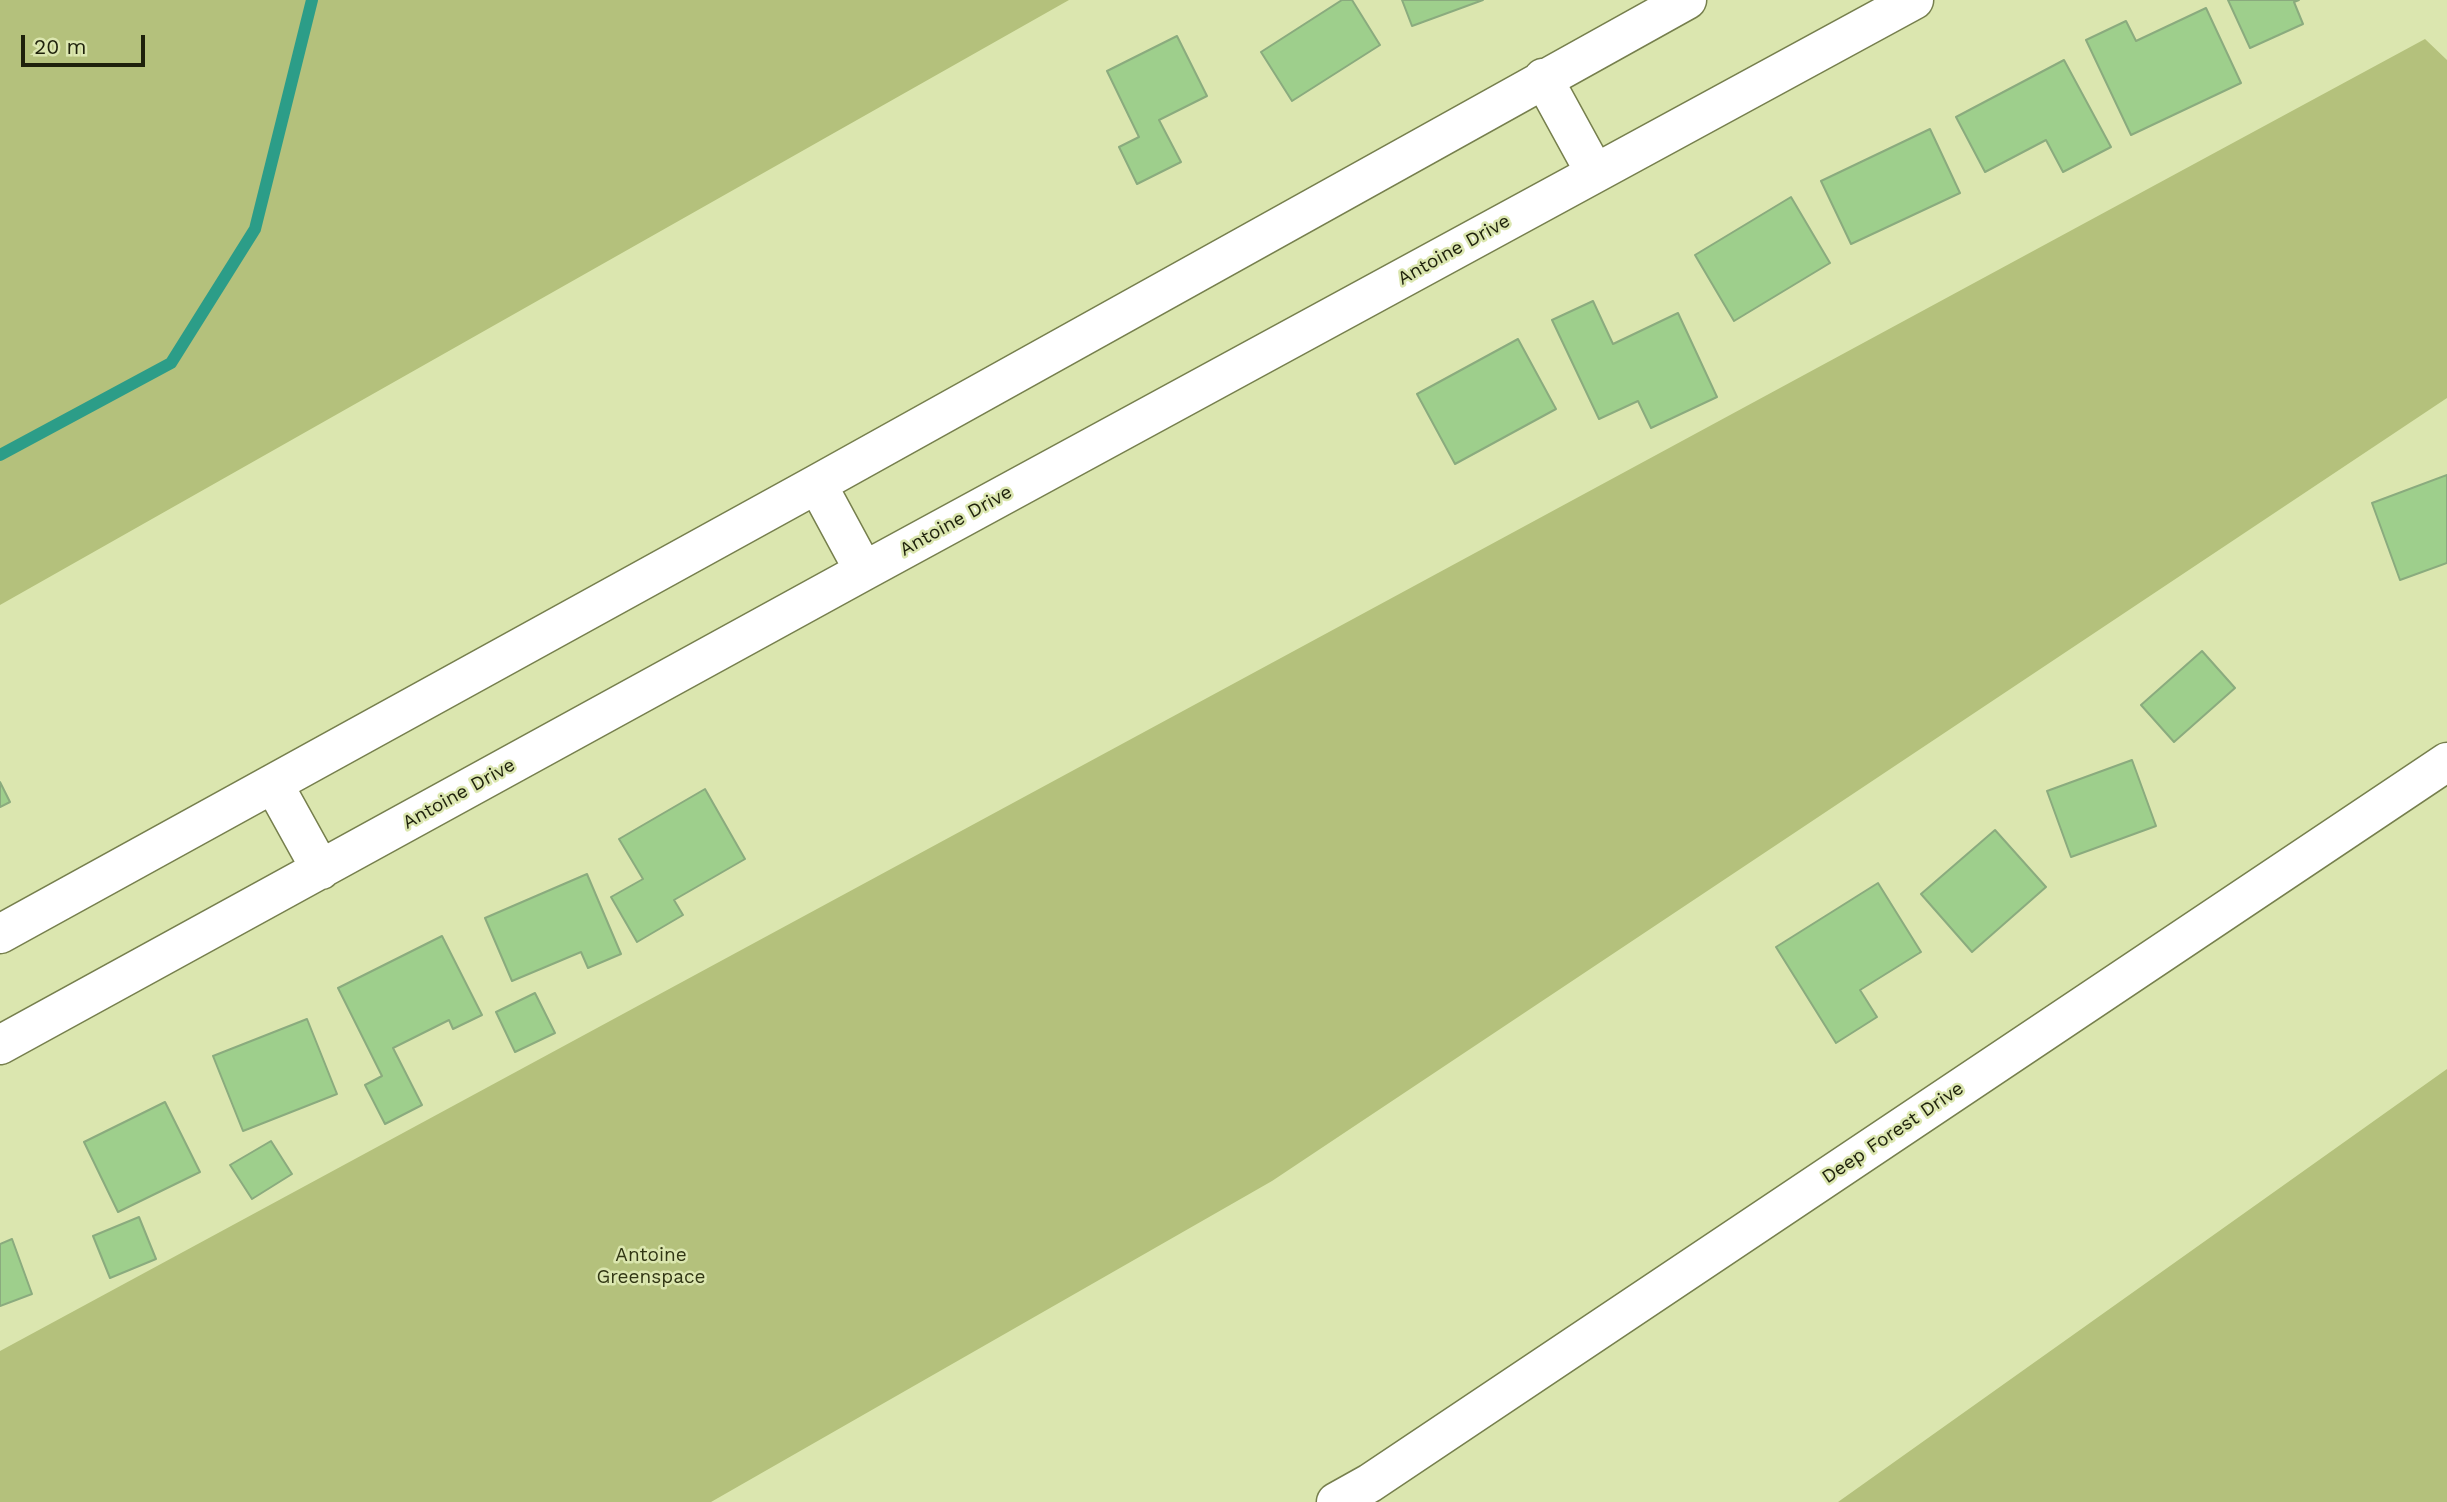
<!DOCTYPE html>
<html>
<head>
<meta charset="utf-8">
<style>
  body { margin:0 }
  #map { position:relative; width:2447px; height:1502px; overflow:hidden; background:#dbe6af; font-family:"Work Sans",sans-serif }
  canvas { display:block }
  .scale { position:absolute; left:21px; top:35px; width:124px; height:32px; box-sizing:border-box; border:4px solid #1e210c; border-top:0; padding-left:9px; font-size:21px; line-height:24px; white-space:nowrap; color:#1e210c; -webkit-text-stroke:5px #dbe6af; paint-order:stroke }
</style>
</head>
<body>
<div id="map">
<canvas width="2447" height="1502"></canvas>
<div class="scale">20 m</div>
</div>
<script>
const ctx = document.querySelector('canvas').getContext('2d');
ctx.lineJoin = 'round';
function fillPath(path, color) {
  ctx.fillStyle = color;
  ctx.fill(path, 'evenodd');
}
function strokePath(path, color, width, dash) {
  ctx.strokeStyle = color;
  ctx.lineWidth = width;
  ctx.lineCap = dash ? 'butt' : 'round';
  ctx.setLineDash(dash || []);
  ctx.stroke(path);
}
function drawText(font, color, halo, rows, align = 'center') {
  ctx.font = font + ' "Work Sans",sans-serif';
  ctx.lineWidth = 5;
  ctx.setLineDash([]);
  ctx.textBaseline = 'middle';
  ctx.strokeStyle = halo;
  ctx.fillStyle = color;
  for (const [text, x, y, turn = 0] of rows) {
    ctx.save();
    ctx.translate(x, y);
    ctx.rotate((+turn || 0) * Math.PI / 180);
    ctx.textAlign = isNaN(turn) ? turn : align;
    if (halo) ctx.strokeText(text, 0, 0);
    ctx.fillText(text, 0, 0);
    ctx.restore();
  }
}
fillPath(new Path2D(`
  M 0,0 L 1069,0 L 0,605 Z
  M 2425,39 L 2447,60 L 2447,398 L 1272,1181 L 711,1502 L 0,1502 L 0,1351 Z
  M 2447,1069 L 2447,1502 L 1838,1502 Z`), '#b4c17c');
strokePath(new Path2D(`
  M 0,455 L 171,363 L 255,229 L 312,0`), '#2c9d88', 12);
const building = new Path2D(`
  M 1342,0 L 1352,0 L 1380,45 L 1292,101 L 1261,52 Z
  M 1402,0 L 1483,0 L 1412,26 Z
  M 2228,0 L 2299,0 L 2294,2 L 2303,24 L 2250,48 Z
  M 2206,8 L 2241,83 L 2131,135 L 2086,40 L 2126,21 L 2136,41 Z
  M 1177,36 L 1207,96 L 1159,120 L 1181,162 L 1137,184 L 1119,147 L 1139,137 L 1107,71 Z
  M 2064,60 L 2111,147 L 2063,172 L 2046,140 L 1985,172 L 1956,117 Z
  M 1930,129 L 1960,193 L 1851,244 L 1821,181 Z
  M 1791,197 L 1830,263 L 1734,321 L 1695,255 Z
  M 1593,301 L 1613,344 L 1678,313 L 1717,397 L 1651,428 L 1638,401 L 1599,419 L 1552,320 Z
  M 1518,339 L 1556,409 L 1455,464 L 1417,394 Z
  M 2447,475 L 2447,563 L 2400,580 L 2372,503 Z
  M 2202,651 L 2235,688 L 2174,742 L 2141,705 Z
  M 2132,760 L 2156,826 L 2071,857 L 2047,791 Z
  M 0,782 L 10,802 L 0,807 Z
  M 705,789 L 745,859 L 674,900 L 683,915 L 637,942 L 611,897 L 643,879 L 619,839 Z
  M 1995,830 L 2046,887 L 1972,952 L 1921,894 Z
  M 587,874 L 621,954 L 588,968 L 581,952 L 512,981 L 485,918 Z
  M 1878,883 L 1921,952 L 1860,990 L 1877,1017 L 1836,1043 L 1776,947 Z
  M 442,936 L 482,1015 L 453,1029 L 449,1020 L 393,1048 L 422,1105 L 385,1124 L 365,1085 L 382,1076 L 338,988 Z
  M 535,993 L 555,1033 L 515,1052 L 496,1012 Z
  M 307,1019 L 337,1094 L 243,1131 L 213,1056 Z
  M 165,1102 L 200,1172 L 118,1212 L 84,1142 Z
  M 271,1141 L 292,1174 L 252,1199 L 230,1165 Z
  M 139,1217 L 156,1259 L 110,1278 L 93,1236 Z
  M 12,1239 L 32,1294 L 0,1306 L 0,1244 Z`);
fillPath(building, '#9ecf8c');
strokePath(building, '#8aab7e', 2);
const minor = new Path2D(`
  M 1336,1502 L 1370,1483 L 2447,762`);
const secondary = new Path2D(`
  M 1543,78 L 1595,173
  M 817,484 L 864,571
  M 274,785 L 321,870
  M 0,934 L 817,484 L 1687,0
  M 0,1045 L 864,571 L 1914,0`);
strokePath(minor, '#767f4d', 41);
strokePath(secondary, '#767f4d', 41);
strokePath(minor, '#fff', 38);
strokePath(secondary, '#fff', 38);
drawText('19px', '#1e210c', '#dbe6af', [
  ["Antoine Drive",1454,250,-29],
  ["Antoine Drive",956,521,-29],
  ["Antoine Drive",459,794,-29],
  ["Deep Forest Drive",1893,1133,-34]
]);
drawText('19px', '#313614', '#dbe6af', [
  ["Antoine",651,1255],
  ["Greenspace",651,1277]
]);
</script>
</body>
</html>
